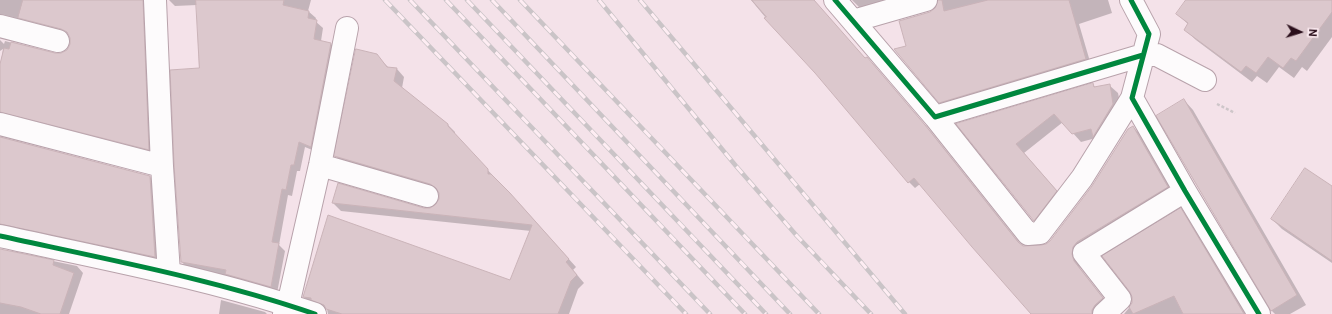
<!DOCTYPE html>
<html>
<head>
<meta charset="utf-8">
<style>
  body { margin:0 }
  #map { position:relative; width:1332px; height:314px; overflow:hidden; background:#f4e2e9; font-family:Roboto,sans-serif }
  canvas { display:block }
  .north { position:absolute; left:1280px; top:12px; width:40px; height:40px; -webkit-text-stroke:3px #feedf3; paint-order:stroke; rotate:94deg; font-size:11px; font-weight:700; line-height:16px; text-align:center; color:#2a0f1b }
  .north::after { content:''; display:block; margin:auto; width:14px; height:18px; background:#2a0f1b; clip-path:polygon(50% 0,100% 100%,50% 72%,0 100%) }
</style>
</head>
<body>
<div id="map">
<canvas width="1332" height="314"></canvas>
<div class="north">N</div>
</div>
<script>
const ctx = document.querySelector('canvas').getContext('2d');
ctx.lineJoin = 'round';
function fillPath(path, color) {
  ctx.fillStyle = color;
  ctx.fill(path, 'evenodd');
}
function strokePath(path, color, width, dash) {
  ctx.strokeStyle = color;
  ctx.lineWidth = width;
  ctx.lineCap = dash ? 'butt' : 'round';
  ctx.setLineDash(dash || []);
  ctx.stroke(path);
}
fillPath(new Path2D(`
  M 0,0 L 151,0 L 155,156 L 6,118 L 0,112 L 0,67 L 3,49 L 0,51 L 0,40 L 4,44 L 5,41 L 55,54 L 61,54 L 67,51 L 71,44 L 71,38 L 69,35 L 10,20 L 0,22 Z
  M 169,0 L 311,0 L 308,11 L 316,18 L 315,21 L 323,28 L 321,41 L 331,44 L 337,50 L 317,152 L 305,147 L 300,171 L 297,171 L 292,196 L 288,195 L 279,245 L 285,251 L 277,293 L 233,280 L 228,276 L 188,269 L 182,262 L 200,68 L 197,5 L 175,6 Z
  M 751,0 L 810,0 L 862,60 L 874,65 L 932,133 L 1022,246 L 1047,245 L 1051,241 L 1093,186 L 1133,127 L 1139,133 L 1174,193 L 1078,261 L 1080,268 L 1109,305 L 1100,314 L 1032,314 L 920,184 L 915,188 L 909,182 L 816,72 L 780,35 Z
  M 852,0 L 904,0 L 863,11 Z
  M 939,0 L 1108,0 L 1112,13 L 1079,24 L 1091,65 L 946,108 L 940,102 L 908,46 L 930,13 L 935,10 Z
  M 1185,0 L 1332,0 L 1332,37 L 1307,71 L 1302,67 L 1294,78 L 1279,67 L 1267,83 L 1257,76 L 1252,82 L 1196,40 L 1185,30 L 1189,25 L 1177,14 L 1186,1 Z
  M 376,55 L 389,68 L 397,69 L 404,77 L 402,88 L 447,124 L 455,132 L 455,134 L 495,178 L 495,180 L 518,202 L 576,267 L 573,270 L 584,283 L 578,289 L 569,314 L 328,314 L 327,309 L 311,304 L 304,297 L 511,282 L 531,231 L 341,211 L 333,203 L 339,185 L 423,209 L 430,209 L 436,206 L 440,199 L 439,191 L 343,164 L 336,156 Z
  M 1092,84 L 1096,88 L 1109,85 L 1118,93 L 1122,113 L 1096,138 L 1081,142 L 1063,122 L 1024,153 L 1065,200 L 1043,229 L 1034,220 L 958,124 Z
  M 1184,100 L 1193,110 L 1306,305 L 1290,314 L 1275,314 L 1271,310 Z
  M 0,137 L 150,177 L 156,184 L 162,263 L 0,232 Z
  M 1332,187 L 1332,263 L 1282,229 L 1272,219 Z
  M 1181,210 L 1187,216 L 1247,314 L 1124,314 L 1133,303 Z
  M 0,250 L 77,266 L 83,273 L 69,314 L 0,314 Z
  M 221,300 L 265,312 L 267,314 L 219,314 Z`), '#0003');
const building = new Path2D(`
  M 23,0 L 143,0 L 149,150 L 0,112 L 0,64 L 4,48 L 9,49 L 11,42 L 55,53 L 61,53 L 67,50 L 70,44 L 70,38 L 67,32 L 61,29 L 18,18 Z
  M 196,0 L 284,0 L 283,5 L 309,11 L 308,18 L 317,20 L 314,39 L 331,43 L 311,147 L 299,142 L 294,165 L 291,165 L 286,190 L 282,189 L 272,242 L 279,243 L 271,287 L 225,274 L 226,270 L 181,262 L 174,165 L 170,70 L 199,68 Z
  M 752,0 L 814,0 L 865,58 L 867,57 L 925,125 L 1018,242 L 1023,246 L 1041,245 L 1046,244 L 1050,241 L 1092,186 L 1128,129 L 1133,126 L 1168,187 L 1077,242 L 1073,247 L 1072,254 L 1074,261 L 1103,298 L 1095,305 L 1092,310 L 1092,314 L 1031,314 L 972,247 L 914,178 L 908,183 L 815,73 L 764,18 L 766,17 Z
  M 938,0 L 942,0 L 944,11 L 988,0 L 1069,0 L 1086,59 L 939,103 L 894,49 L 906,46 L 899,21 L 930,12 L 935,8 Z
  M 1186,0 L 1332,0 L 1332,12 L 1296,61 L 1291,58 L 1283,68 L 1268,57 L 1256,73 L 1246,66 L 1241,72 L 1184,30 L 1188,23 L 1176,14 Z
  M 356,49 L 377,54 L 387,67 L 397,68 L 394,81 L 448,124 L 448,126 L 488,169 L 488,174 L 491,174 L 510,193 L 569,259 L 566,262 L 577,275 L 571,281 L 558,314 L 342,314 L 326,309 L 324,305 L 311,300 L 311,298 L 303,297 L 328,215 L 510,280 L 532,225 L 332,203 L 338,183 L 424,208 L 430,208 L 435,205 L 439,199 L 439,193 L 436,188 L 430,184 L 334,156 Z
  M 1093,83 L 1094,87 L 1110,84 L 1113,104 L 1093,137 L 1091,129 L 1072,134 L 1054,114 L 1016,144 L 1057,191 L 1034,221 L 956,124 Z
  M 1184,99 L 1297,295 L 1271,311 L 1156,116 Z
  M 0,137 L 150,176 L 155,257 L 0,224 Z
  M 1305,168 L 1332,186 L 1332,261 L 1271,219 Z
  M 1181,208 L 1244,314 L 1183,314 L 1174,296 L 1133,314 L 1129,307 L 1132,303 L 1132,297 L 1130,292 L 1102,256 Z
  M 0,249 L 54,260 L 53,265 L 74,273 L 60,314 L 41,314 L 21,307 L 0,303 Z`);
fillPath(building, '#dcc8cd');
strokePath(building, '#cab3b8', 1);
const minor = new Path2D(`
  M 155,0 L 162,166 L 169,273
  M 835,0 L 935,117 L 1143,55 L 1157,55 L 1205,80
  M 1131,0 L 1149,34 L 1132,98 L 1185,191 L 1259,314
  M 853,21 L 926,0
  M 0,26 L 58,41
  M 935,117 L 1028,234 L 1040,233 L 1082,178 L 1132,98
  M 0,124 L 162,166
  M 320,165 L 427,196
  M 0,236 C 105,259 213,279 315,314
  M 284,314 L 288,305 L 320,165 L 347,28
  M 1104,314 L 1120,299 L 1084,253 L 1185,191`);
strokePath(minor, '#b8a2ab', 24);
strokePath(new Path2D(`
  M 1217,104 L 1235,113`), '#cec6c9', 2.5, [3, 2]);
strokePath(minor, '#fdfbfc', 22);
const rail = new Path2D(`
  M 385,0 L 686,314
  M 410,0 L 710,314
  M 446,0 L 745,314
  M 467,0 L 766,314
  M 492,0 L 790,314
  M 520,0 L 819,314
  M 599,0 L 736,166 L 797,236 L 871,314
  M 640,0 L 905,314`);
strokePath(rail, '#cac4c7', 4.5);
strokePath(rail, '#feedf3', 3, [9]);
strokePath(new Path2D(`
  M 835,0 L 935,117 L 1143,55
  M 1131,0 L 1149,34 L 1132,98 L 1185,191 L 1259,314
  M 0,236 C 105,259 213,279 315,314`), '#00873e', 5);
</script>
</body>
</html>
